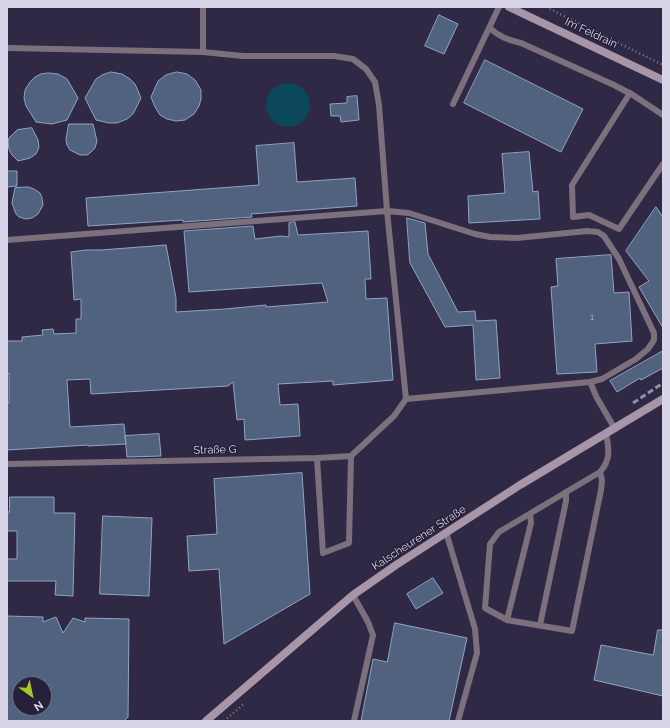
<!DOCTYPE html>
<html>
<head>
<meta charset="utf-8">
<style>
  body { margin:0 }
  #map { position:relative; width:670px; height:728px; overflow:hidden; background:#2f2945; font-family:Raleway,sans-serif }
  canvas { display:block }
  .frame { position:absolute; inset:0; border:8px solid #d8d5e8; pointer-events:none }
  .north { position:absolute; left:12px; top:676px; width:40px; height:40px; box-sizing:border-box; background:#26203b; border:1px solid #6d6880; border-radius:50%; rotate:147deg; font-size:11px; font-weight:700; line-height:16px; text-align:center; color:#d8d5e8 }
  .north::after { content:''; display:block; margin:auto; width:14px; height:18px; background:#a4c824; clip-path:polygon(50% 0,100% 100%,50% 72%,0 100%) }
</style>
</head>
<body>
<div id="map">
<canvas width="670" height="728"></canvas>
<div class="frame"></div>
<div class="north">N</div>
</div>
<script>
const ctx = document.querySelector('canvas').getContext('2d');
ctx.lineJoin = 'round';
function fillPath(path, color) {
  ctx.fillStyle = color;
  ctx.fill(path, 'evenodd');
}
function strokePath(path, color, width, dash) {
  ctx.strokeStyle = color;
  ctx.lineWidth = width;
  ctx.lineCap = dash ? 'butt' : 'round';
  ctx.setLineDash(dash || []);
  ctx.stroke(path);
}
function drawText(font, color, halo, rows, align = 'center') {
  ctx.font = font + ' Raleway,sans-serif';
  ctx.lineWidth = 3;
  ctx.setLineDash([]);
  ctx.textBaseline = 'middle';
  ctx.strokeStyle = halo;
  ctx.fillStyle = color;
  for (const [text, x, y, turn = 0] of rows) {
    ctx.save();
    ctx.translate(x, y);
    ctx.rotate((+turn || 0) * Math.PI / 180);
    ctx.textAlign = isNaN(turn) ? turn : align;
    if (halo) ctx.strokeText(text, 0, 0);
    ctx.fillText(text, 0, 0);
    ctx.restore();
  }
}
fillPath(new Path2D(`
  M266 105a22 22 0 1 1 44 0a22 22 0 1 1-44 0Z`), '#0b485b');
const building = new Path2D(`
  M 439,15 L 458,24 L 444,54 L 425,46 Z
  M 485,60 L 583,109 L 561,152 L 464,103 Z
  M 111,72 L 122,74 L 130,79 L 135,84 L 141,98 L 133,114 L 127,119 L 117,123 L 109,123 L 96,120 L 85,98 L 96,79 L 102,75 Z
  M 177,72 L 187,74 L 195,80 L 201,90 L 201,99 L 199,106 L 194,114 L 185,120 L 176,121 L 167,119 L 160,115 L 155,107 L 151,97 L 158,81 L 166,75 Z
  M 49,73 L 58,74 L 67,79 L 78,98 L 67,120 L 52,124 L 36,122 L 26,106 L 24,98 L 25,90 L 30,82 L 35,77 L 41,74 Z
  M 357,96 L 359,120 L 341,122 L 340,116 L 331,116 L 330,104 L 347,103 L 347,97 Z
  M 69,124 L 93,124 L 97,141 L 95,148 L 90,153 L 87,155 L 80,155 L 70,150 L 67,145 L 66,140 Z
  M 32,128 L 38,140 L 39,147 L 38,150 L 36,154 L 30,158 L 18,161 L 12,155 L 9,149 L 8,142 L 9,138 L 17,130 Z
  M 294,143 L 297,182 L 355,178 L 357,206 L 251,214 L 252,217 L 183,222 L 183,220 L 88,226 L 86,198 L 259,185 L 256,146 Z
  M 529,152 L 533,192 L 538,191 L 540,219 L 469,223 L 468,196 L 505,193 L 502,154 Z
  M 7,171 L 17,171 L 17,186 L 7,187 Z
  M 28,187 L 34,189 L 40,193 L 42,198 L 43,205 L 38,214 L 32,218 L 26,219 L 19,217 L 16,214 L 12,203 L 15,188 Z
  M 656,207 L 663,217 L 663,328 L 639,287 L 649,281 L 626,251 Z
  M 407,218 L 425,223 L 428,254 L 458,312 L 475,311 L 476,321 L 496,320 L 500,378 L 476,380 L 473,325 L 445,327 L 410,263 Z
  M 295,222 L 298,235 L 368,231 L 371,279 L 365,279 L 366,299 L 387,298 L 393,380 L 333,385 L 333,381 L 278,384 L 280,405 L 298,404 L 300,436 L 245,440 L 244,419 L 237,420 L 233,382 L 228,386 L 91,394 L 90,379 L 67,380 L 70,427 L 124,424 L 126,444 L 88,446 L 88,445 L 7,450 L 7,403 L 9,403 L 9,373 L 7,374 L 7,341 L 22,341 L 22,337 L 43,335 L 42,330 L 53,329 L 54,334 L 76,333 L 76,319 L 81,319 L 81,299 L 74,300 L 71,252 L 86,250 L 101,250 L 166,245 L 176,298 L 176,312 L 225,309 L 266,305 L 266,307 L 328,302 L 322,283 L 189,292 L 184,231 L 253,226 L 255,239 L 281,236 L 289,237 L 289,223 Z
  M 611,255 L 614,293 L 629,292 L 632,341 L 595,344 L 597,372 L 557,374 L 551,287 L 558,286 L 556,259 Z
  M 663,351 L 663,368 L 641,380 L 640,378 L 617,392 L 610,381 Z
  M 159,434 L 161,456 L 127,457 L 125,436 Z
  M 302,473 L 310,594 L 224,644 L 219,569 L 189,571 L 187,536 L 217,534 L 214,479 Z
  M 10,497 L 54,497 L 54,513 L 75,513 L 73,596 L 55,595 L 56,581 L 7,581 L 7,559 L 17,559 L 17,531 L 7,531 L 7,512 L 9,512 Z
  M 103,516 L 152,518 L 149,596 L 100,594 Z
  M 433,578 L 443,593 L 416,609 L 407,594 Z
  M 7,616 L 43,617 L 43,622 L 56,617 L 63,633 L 73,618 L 85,622 L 85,618 L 129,619 L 128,717 L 124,721 L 7,721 ZM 20,684 L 44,684 L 44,708 L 20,708 Z
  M 395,623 L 467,638 L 449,721 L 361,721 L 373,659 L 387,662 Z
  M 658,630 L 663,630 L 663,696 L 594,680 L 601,645 L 653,655 Z`);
fillPath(building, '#50627e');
strokePath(building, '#90a4c3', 1);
strokePath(new Path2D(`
  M 546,7 L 663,65
  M 224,721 L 244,704`), '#807b93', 2.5, [1, 3]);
strokePath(new Path2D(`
  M 490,28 C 499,37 509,40 521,43 L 614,85 L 633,95 L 663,115
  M 7,48 L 203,52 L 243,56 L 334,56 L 353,59 L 366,69 L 375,82 L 379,105 L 387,211 L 406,399 L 394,416 L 351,456 L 317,458 L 7,464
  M 203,52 L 203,7
  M 630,93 L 572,185 L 573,217 L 589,215 L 619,229 L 663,164
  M 453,104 L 499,7
  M 7,240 L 387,211 L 409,213 L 475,234 L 490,237 L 517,238 L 587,231 L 598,232 L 604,236 L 619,259 L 654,333 L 654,340 L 648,349 L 636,359 L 602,379 L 590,382 L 406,399
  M 590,382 L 597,398 L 615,429
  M 317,458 L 323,553 L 349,543 L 351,456
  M 530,514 L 531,523 L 507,620 L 572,631 L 601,490 L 602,480 L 600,472
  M 446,532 L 475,629 L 477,653 L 458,721
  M 353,595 L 368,622 L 373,635 L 354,721
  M 507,620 L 485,608 L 490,544 L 499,532 L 600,472 C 611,460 609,448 606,434
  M 540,625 L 566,501 L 566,492`), '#7c707c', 6);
strokePath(new Path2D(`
  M 509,7 L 663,80
  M 206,721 L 353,595 L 396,565 L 520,485 L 663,399`), '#a895a8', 8);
strokePath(new Path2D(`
  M 633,403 L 663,383`), '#938ea5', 3, [6, 3]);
drawText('9px', '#b6b8ce', null, [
  ["1",592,317]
]);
drawText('11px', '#d8d5e8', '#26203b', [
  ["Im Feldrain",591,33,25],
  ["Straße G",215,450,-1],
  ["Kalscheurener Straße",419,538,-33]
]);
</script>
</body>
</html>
